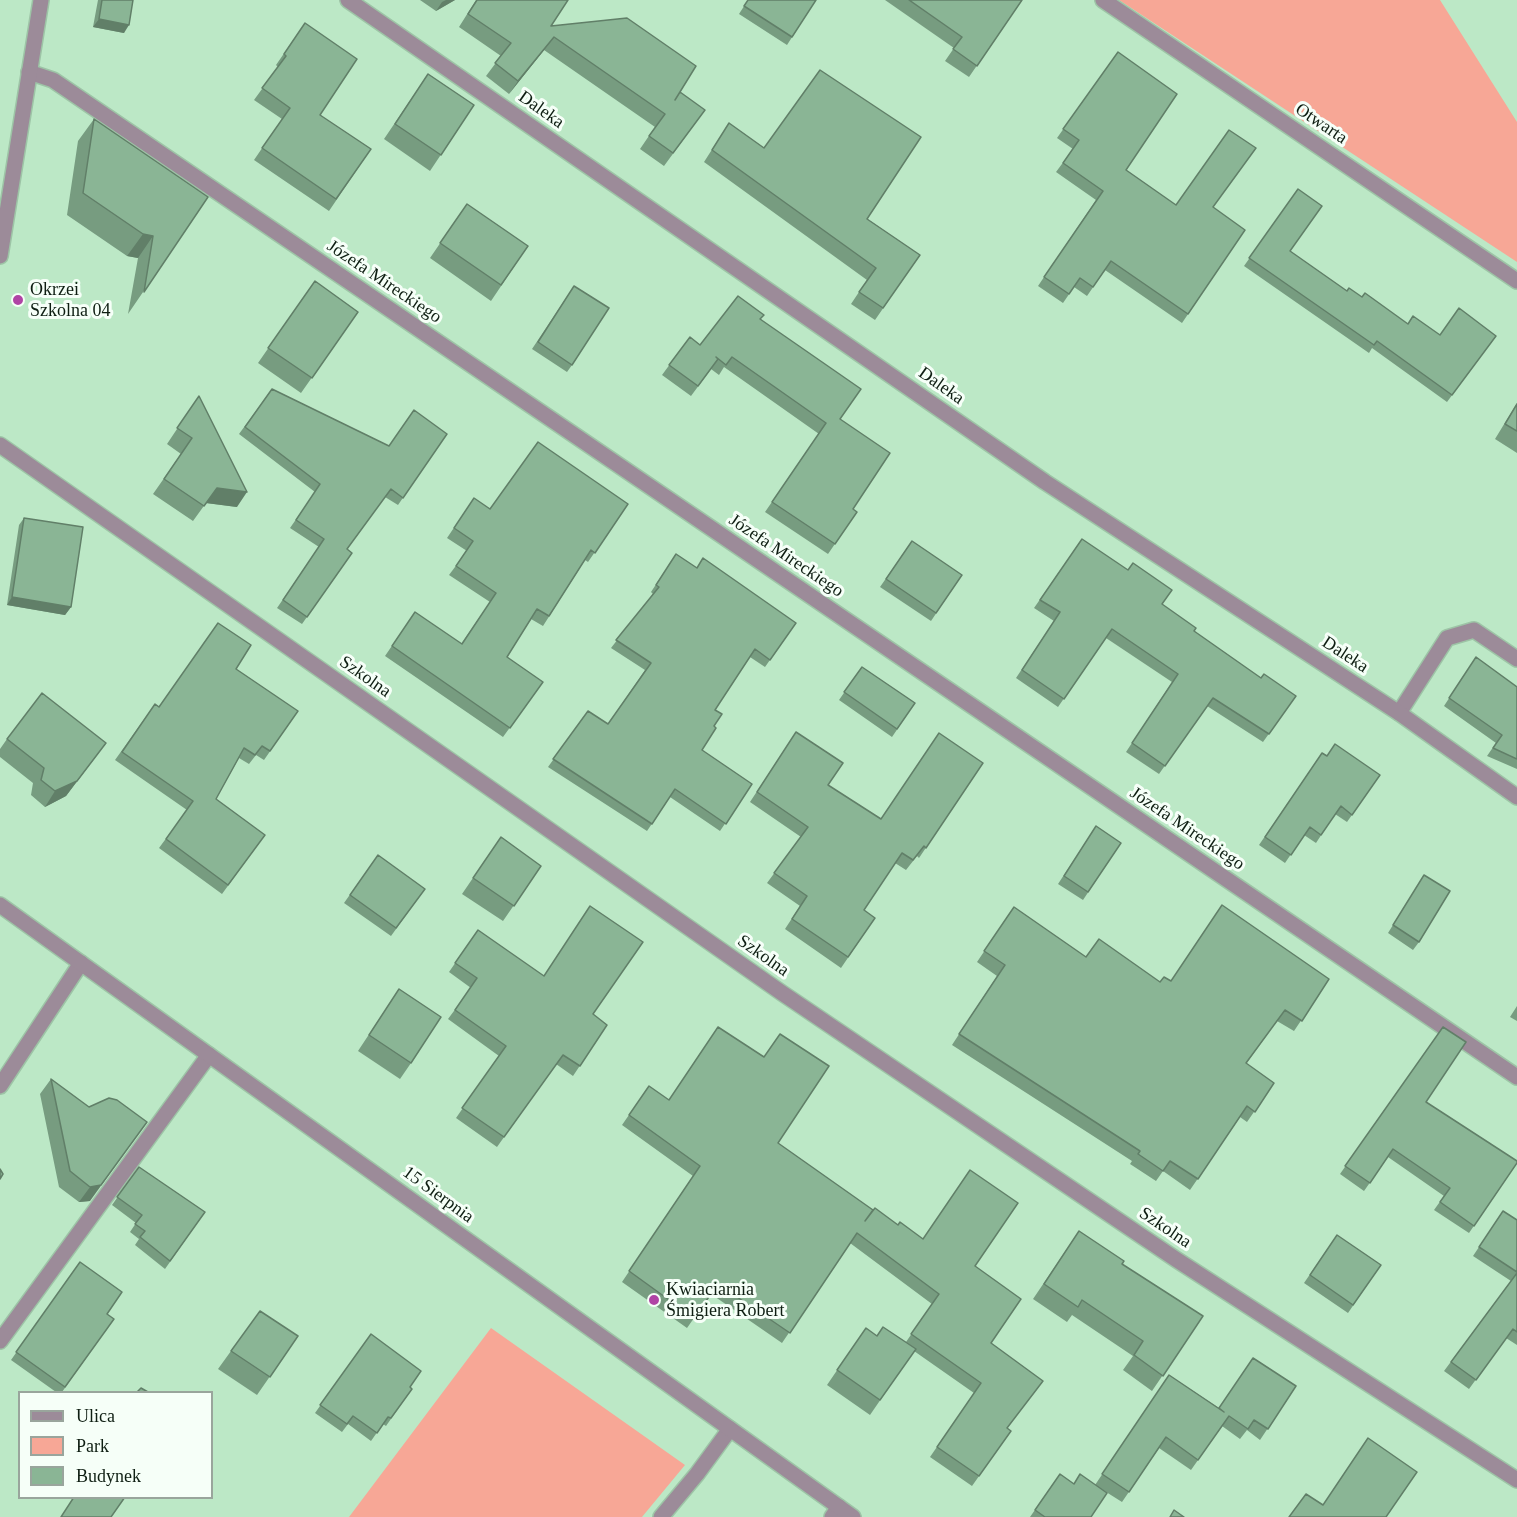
<!DOCTYPE html>
<html>
<head>
<meta charset="utf-8">
<style>
  body { margin:0 }
  #map { position:relative; width:1517px; height:1517px; overflow:hidden; background:#bce8c6; font-family:"Times New Roman",serif }
  canvas { display:block }
  .legend { position:absolute; left:18px; top:1391px; width:195px; height:108px; box-sizing:border-box; background:#f6fff8; border:2px solid #99a59c; margin:0; padding:8px 10px; list-style:none; font-size:18px; color:#0e1e12 }
  .legend li { display:flex; align-items:center; gap:12px; height:30px }
  .legend b { width:30px; border:2px solid #99a59c }
</style>
</head>
<body>
<div id="map">
<canvas width="1517" height="1517"></canvas>
<ul class="legend">
<li><b style="height:8px;background:#9c8b99"></b>Ulica</li>
<li><b style="height:16px;background:#f7a796"></b>Park</li>
<li><b style="height:16px;background:#8ab595"></b>Budynek</li>
</ul>
</div>
<script>
const ctx = document.querySelector('canvas').getContext('2d');
ctx.lineJoin = 'round';
function fillPath(path, color) {
  ctx.fillStyle = color;
  ctx.fill(path, 'evenodd');
}
function strokePath(path, color, width, dash) {
  ctx.strokeStyle = color;
  ctx.lineWidth = width;
  ctx.lineCap = dash ? 'butt' : 'round';
  ctx.setLineDash(dash || []);
  ctx.stroke(path);
}
function drawText(font, color, halo, rows, align = 'center') {
  ctx.font = font + ' "Times New Roman",serif';
  ctx.lineWidth = 6;
  ctx.setLineDash([]);
  ctx.textBaseline = 'middle';
  ctx.strokeStyle = halo;
  ctx.fillStyle = color;
  for (const [text, x, y, turn = 0] of rows) {
    ctx.save();
    ctx.translate(x, y);
    ctx.rotate((+turn || 0) * Math.PI / 180);
    ctx.textAlign = isNaN(turn) ? turn : align;
    if (halo) ctx.strokeText(text, 0, 0);
    ctx.fillText(text, 0, 0);
    ctx.restore();
  }
}
fillPath(new Path2D(`
  M 1119,0 L 1440,0 L 1517,122 L 1517,262 Z
  M 491,1328 L 685,1465 L 642,1517 L 349,1517 Z`), '#f7a796');
const service = new Path2D(`
  M 1399,713 L 1447,638 L 1474,630 L 1517,659
  M 0,1341 L 209,1055
  M 661,1517 L 697,1474 L 730,1429`);
const pedestrian = new Path2D(`
  M 832,1517 L 839,1507`);
const minor = new Path2D(`
  M 348,0 L 1045,482 L 1399,713 L 1517,797
  M 1103,0 L 1517,281
  M 29,72 L 53,80 L 1517,1077
  M 0,445 L 782,993 L 1177,1260 L 1517,1480
  M 0,1086 L 81,963`);
const tertiary = new Path2D(`
  M 0,256 L 41,0
  M 0,905 L 853,1517`);
strokePath(service, '#9dc4a6', 18);
strokePath(pedestrian, '#9dc4a6', 18);
strokePath(minor, '#9dc4a6', 18);
strokePath(tertiary, '#9dc4a6', 18);
strokePath(service, '#9c8b99', 15);
strokePath(pedestrian, '#9c8b99', 15);
strokePath(minor, '#9c8b99', 15);
strokePath(tertiary, '#9c8b99', 15);
fillPath(new Path2D(`
  M 98,0 L 133,0 L 124,33 L 93,27 Z
  M 420,0 L 455,0 L 436,11 Z
  M 476,0 L 551,26 L 675,100 L 705,110 L 664,166 L 640,149 L 655,127 L 544,50 L 509,94 L 486,76 L 501,56 L 459,27 Z
  M 748,0 L 816,0 L 787,45 L 739,14 Z
  M 885,0 L 1022,0 L 969,77 L 945,61 L 954,48 Z
  M 305,23 L 320,115 L 371,149 L 329,211 L 254,160 L 282,119 L 254,100 L 278,67 L 276,65 Z
  M 1118,52 L 1126,170 L 1176,205 L 1213,208 L 1245,230 L 1182,323 L 1105,270 L 1087,296 L 1074,287 L 1063,303 L 1038,286 L 1096,200 L 1056,172 L 1073,149 L 1057,138 Z
  M 428,74 L 474,105 L 430,171 L 384,139 Z
  M 94,119 L 208,197 L 128,314 L 138,258 L 127,256 L 67,215 L 78,141 Z
  M 729,123 L 764,148 L 920,255 L 875,320 L 851,304 L 867,280 L 704,162 Z
  M 1298,189 L 1290,251 L 1347,291 L 1362,297 L 1408,324 L 1440,335 L 1496,336 L 1447,402 L 1372,348 L 1369,353 L 1244,266 Z
  M 467,204 L 528,246 L 491,301 L 430,258 Z
  M 315,281 L 358,312 L 301,393 L 258,363 Z
  M 574,286 L 572,365 L 567,372 L 532,349 Z
  M 761,319 L 840,419 L 853,509 L 857,512 L 828,554 L 765,512 L 819,434 L 724,367 L 719,375 L 711,369 L 691,396 L 662,375 L 690,337 L 700,345 Z
  M 272,389 L 389,446 L 447,434 L 398,505 L 385,497 L 347,549 L 352,553 L 302,624 L 277,608 L 319,547 L 290,528 L 315,492 L 239,434 Z
  M 199,396 L 237,507 L 206,503 L 193,521 L 153,494 L 181,454 L 167,444 Z
  M 1517,403 L 1517,453 L 1495,439 Z
  M 474,498 L 490,509 L 628,504 L 588,562 L 585,560 L 543,626 L 531,619 L 507,657 L 543,682 L 503,737 L 385,656 L 415,612 L 461,644 L 490,602 L 449,575 L 467,551 L 447,538 Z
  M 24,518 L 71,607 L 65,615 L 7,605 L 19,525 Z
  M 1082,539 L 1194,631 L 1261,678 L 1296,696 L 1263,742 L 1207,706 L 1159,774 L 1126,752 L 1172,682 L 1106,638 L 1058,707 L 1016,678 L 1054,621 L 1034,608 Z
  M 912,541 L 962,575 L 931,621 L 880,587 Z
  M 676,554 L 697,568 L 796,623 L 765,667 L 750,657 L 715,710 L 714,726 L 702,750 L 752,784 L 720,831 L 670,797 L 647,831 L 548,767 L 588,711 L 608,724 L 645,670 L 611,648 L 653,594 L 651,592 Z
  M 1476,657 L 1517,687 L 1517,769 L 1487,756 L 1496,743 L 1444,706 Z
  M 862,667 L 915,703 L 892,737 L 839,700 Z
  M 236,669 L 298,711 L 264,760 L 256,755 L 249,764 L 239,758 L 216,799 L 265,835 L 222,894 L 159,848 L 187,810 L 115,760 L 155,704 L 159,707 Z
  M 796,732 L 828,785 L 881,819 L 983,763 L 919,858 L 917,856 L 906,870 L 895,863 L 864,910 L 875,918 L 841,968 L 785,929 L 800,906 L 767,883 L 801,837 L 750,802 Z
  M 7,739 L 106,743 L 66,796 L 45,807 L 31,795 L 33,783 L 0,757 L 0,749 Z
  M 1322,753 L 1327,756 L 1380,775 L 1347,822 L 1335,814 L 1316,843 L 1304,835 L 1285,863 L 1259,845 Z
  M 1091,834 L 1121,843 L 1083,900 L 1058,884 Z
  M 501,837 L 541,866 L 503,921 L 462,894 Z
  M 378,855 L 425,889 L 391,936 L 344,903 Z
  M 1424,875 L 1419,942 L 1413,950 L 1388,933 Z
  M 1014,907 L 1086,957 L 1160,982 L 1171,981 L 1329,979 L 1294,1031 L 1277,1021 L 1246,1064 L 1274,1083 L 1247,1122 L 1240,1117 L 1190,1190 L 1163,1171 L 1156,1181 L 1130,1164 L 1132,1161 L 952,1045 L 997,976 L 977,962 Z
  M 478,930 L 607,1025 L 573,1076 L 556,1064 L 497,1147 L 456,1118 L 499,1056 L 448,1019 L 471,988 L 449,972 Z
  M 399,989 L 411,1063 L 400,1079 L 358,1051 Z
  M 1517,1006 L 1517,1021 L 1510,1017 Z
  M 1443,1027 L 1426,1102 L 1517,1163 L 1469,1233 L 1434,1210 L 1444,1196 L 1388,1157 L 1364,1191 L 1340,1174 Z
  M 51,1079 L 89,1107 L 90,1201 L 79,1202 L 59,1187 L 40,1094 Z
  M 649,1086 L 668,1100 L 778,1143 L 873,1210 L 923,1239 L 975,1266 L 991,1343 L 1043,1381 L 1007,1428 L 1011,1431 L 972,1486 L 930,1457 L 974,1393 L 914,1351 L 870,1415 L 827,1385 L 866,1328 L 877,1336 L 883,1327 L 906,1342 L 932,1304 L 850,1243 L 782,1343 L 711,1294 L 687,1328 L 622,1282 L 693,1176 L 622,1125 Z
  M 139,1167 L 205,1212 L 165,1269 L 135,1245 L 139,1239 L 130,1232 L 136,1223 L 112,1205 Z
  M 1503,1211 L 1517,1220 L 1517,1345 L 1506,1338 L 1469,1389 L 1444,1371 L 1511,1281 L 1473,1256 Z
  M 1079,1231 L 1122,1264 L 1203,1316 L 1152,1391 L 1123,1370 L 1133,1356 L 1072,1315 L 1067,1322 L 1033,1299 Z
  M 1337,1235 L 1381,1265 L 1348,1313 L 1304,1283 Z
  M 80,1262 L 107,1314 L 114,1319 L 62,1392 L 56,1392 L 11,1360 Z
  M 371,1334 L 410,1387 L 412,1389 L 386,1426 L 383,1424 L 371,1441 L 348,1424 L 342,1432 L 315,1413 Z
  M 298,1336 L 257,1395 L 218,1369 L 231,1351 Z
  M 1169,1375 L 1219,1408 L 1296,1386 L 1260,1440 L 1247,1430 L 1240,1439 L 1222,1426 L 1191,1470 L 1159,1448 L 1122,1502 L 1095,1485 Z
  M 1060,1474 L 1091,1517 L 1030,1517 Z`), '#779c80');
fillPath(new Path2D(`
  M 446,0 L 455,0 L 436,11 L 442,2 Z
  M 99,19 L 129,25 L 124,33 L 93,27 Z
  M 554,37 L 544,50 L 509,94 L 518,81 Z
  M 143,234 L 153,236 L 138,258 L 127,256 Z
  M 217,488 L 247,492 L 237,507 L 206,503 Z
  M 12,597 L 71,607 L 65,615 L 7,605 Z
  M 106,743 L 66,796 L 45,807 L 55,791 Z
  M 147,1122 L 90,1201 L 79,1202 L 90,1187 Z`), '#617f68');
const building = new Path2D(`
  M 102,0 L 133,0 L 129,25 L 99,19 Z
  M 477,0 L 568,0 L 551,26 L 627,18 L 696,66 L 675,100 L 680,92 L 705,110 L 673,153 L 649,136 L 665,114 L 554,37 L 518,81 L 495,63 L 511,43 L 468,14 Z
  M 748,0 L 816,0 L 792,37 L 744,6 Z
  M 909,0 L 1022,0 L 977,66 L 953,49 L 962,37 Z
  M 305,23 L 357,59 L 320,115 L 371,149 L 336,199 L 262,148 L 290,108 L 262,88 L 286,56 L 284,54 Z
  M 1118,52 L 1177,94 L 1126,170 L 1176,205 L 1229,130 L 1256,148 L 1213,207 L 1245,230 L 1188,314 L 1111,261 L 1093,287 L 1080,278 L 1069,294 L 1044,277 L 1103,191 L 1063,163 L 1079,140 L 1063,129 Z
  M 820,70 L 921,137 L 867,219 L 920,255 L 883,308 L 859,292 L 876,268 L 712,150 L 729,123 L 764,148 Z
  M 428,74 L 474,105 L 441,155 L 395,124 Z
  M 94,119 L 208,197 L 144,292 L 153,236 L 143,234 L 83,193 Z
  M 1298,189 L 1322,206 L 1290,251 L 1347,291 L 1349,288 L 1362,297 L 1365,293 L 1408,324 L 1413,316 L 1440,335 L 1459,308 L 1496,336 L 1452,395 L 1377,341 L 1374,345 L 1249,258 Z
  M 467,204 L 528,246 L 501,285 L 440,243 Z
  M 315,281 L 358,312 L 312,378 L 268,348 Z
  M 574,286 L 609,308 L 572,365 L 538,342 Z
  M 738,296 L 764,315 L 760,319 L 861,389 L 840,419 L 890,453 L 853,509 L 857,512 L 835,544 L 772,502 L 826,423 L 732,357 L 726,365 L 716,357 L 718,359 L 698,386 L 669,365 L 690,337 L 700,345 Z
  M 272,389 L 389,446 L 414,410 L 447,434 L 403,498 L 391,489 L 347,549 L 352,553 L 307,617 L 283,600 L 324,539 L 296,520 L 320,484 L 245,427 Z
  M 199,396 L 247,492 L 217,488 L 204,506 L 164,479 L 192,438 L 177,428 Z
  M 1517,404 L 1517,431 L 1505,424 Z
  M 538,442 L 628,504 L 595,553 L 591,550 L 549,616 L 537,609 L 507,657 L 543,682 L 510,728 L 392,646 L 415,612 L 462,644 L 496,593 L 456,566 L 473,541 L 454,528 L 474,498 L 490,509 Z
  M 24,518 L 83,527 L 71,607 L 12,597 Z
  M 1082,539 L 1128,570 L 1133,563 L 1172,590 L 1162,604 L 1196,628 L 1194,631 L 1261,678 L 1264,674 L 1296,696 L 1269,734 L 1213,698 L 1165,766 L 1132,743 L 1178,674 L 1112,629 L 1064,699 L 1022,670 L 1060,612 L 1040,600 Z
  M 912,541 L 962,575 L 936,613 L 886,579 Z
  M 676,554 L 697,568 L 703,558 L 796,623 L 770,660 L 755,649 L 715,710 L 722,714 L 714,726 L 716,728 L 702,750 L 752,784 L 726,824 L 675,789 L 652,824 L 553,759 L 588,711 L 608,724 L 651,663 L 616,640 L 659,587 L 656,585 Z
  M 218,623 L 251,645 L 236,669 L 298,711 L 270,751 L 262,746 L 255,755 L 244,748 L 216,799 L 265,835 L 228,885 L 166,839 L 193,801 L 122,752 L 155,704 L 159,707 Z
  M 1476,657 L 1517,687 L 1517,759 L 1493,748 L 1502,735 L 1449,698 Z
  M 862,667 L 915,703 L 897,729 L 844,692 Z
  M 42,693 L 106,743 L 77,781 L 55,791 L 41,780 L 44,768 L 7,739 Z
  M 796,732 L 843,763 L 828,785 L 881,819 L 939,733 L 983,763 L 926,848 L 924,846 L 913,860 L 902,853 L 864,910 L 875,918 L 848,957 L 792,919 L 807,896 L 774,873 L 808,827 L 757,792 Z
  M 1335,744 L 1380,775 L 1352,815 L 1341,806 L 1321,835 L 1310,827 L 1291,855 L 1265,837 L 1322,753 L 1327,756 Z
  M 1096,826 L 1121,843 L 1088,892 L 1064,876 Z
  M 501,837 L 541,866 L 514,906 L 473,878 Z
  M 378,855 L 425,889 L 396,928 L 350,895 Z
  M 1424,875 L 1450,891 L 1419,942 L 1393,925 Z
  M 1222,905 L 1329,979 L 1302,1021 L 1285,1010 L 1246,1063 L 1274,1083 L 1255,1112 L 1247,1106 L 1198,1179 L 1170,1161 L 1163,1171 L 1138,1154 L 1140,1151 L 959,1034 L 1005,965 L 984,951 L 1014,907 L 1086,957 L 1099,939 L 1160,982 L 1164,977 L 1171,981 Z
  M 590,906 L 643,942 L 593,1014 L 607,1025 L 580,1066 L 563,1055 L 504,1137 L 462,1108 L 506,1046 L 455,1010 L 477,978 L 455,963 L 478,930 L 544,976 Z
  M 399,989 L 441,1017 L 411,1063 L 369,1035 Z
  M 718,1027 L 764,1057 L 780,1034 L 829,1066 L 778,1143 L 873,1210 L 865,1221 L 875,1208 L 898,1225 L 900,1222 L 923,1239 L 970,1170 L 1018,1203 L 975,1266 L 1021,1299 L 991,1343 L 1043,1381 L 1007,1428 L 1011,1431 L 979,1476 L 937,1447 L 981,1383 L 911,1334 L 939,1294 L 857,1233 L 790,1333 L 718,1284 L 694,1318 L 629,1271 L 700,1166 L 629,1115 L 649,1086 L 669,1100 Z
  M 1443,1027 L 1466,1042 L 1426,1102 L 1517,1161 L 1517,1163 L 1474,1226 L 1440,1202 L 1450,1188 L 1393,1149 L 1370,1183 L 1345,1166 Z
  M 51,1079 L 89,1107 L 109,1098 L 117,1100 L 147,1122 L 101,1185 L 90,1187 L 70,1171 Z
  M 139,1167 L 205,1212 L 170,1261 L 140,1237 L 145,1231 L 135,1224 L 142,1215 L 117,1197 Z
  M 0,1169 L 3,1174 L 0,1179 Z
  M 1503,1211 L 1517,1220 L 1517,1272 L 1479,1247 Z
  M 1079,1231 L 1124,1261 L 1122,1264 L 1203,1316 L 1163,1376 L 1134,1355 L 1143,1341 L 1082,1300 L 1078,1307 L 1044,1284 Z
  M 1337,1235 L 1381,1265 L 1353,1305 L 1310,1275 Z
  M 80,1262 L 122,1292 L 107,1314 L 114,1319 L 65,1387 L 16,1352 Z
  M 1517,1273 L 1517,1332 L 1513,1329 L 1476,1380 L 1451,1362 Z
  M 260,1311 L 298,1336 L 270,1377 L 231,1351 Z
  M 883,1327 L 916,1349 L 880,1400 L 837,1370 L 866,1328 L 877,1336 Z
  M 371,1334 L 421,1371 L 410,1387 L 412,1389 L 391,1418 L 388,1417 L 377,1433 L 353,1416 L 347,1424 L 320,1405 Z
  M 1253,1358 L 1296,1386 L 1268,1429 L 1254,1420 L 1248,1429 L 1229,1416 L 1198,1460 L 1166,1437 L 1129,1492 L 1102,1474 L 1169,1375 L 1224,1412 L 1219,1408 Z
  M 141,1388 L 148,1392 L 137,1392 Z
  M 1368,1438 L 1417,1472 L 1386,1517 L 1289,1517 L 1306,1494 L 1323,1505 Z
  M 1060,1474 L 1074,1484 L 1080,1474 L 1107,1493 L 1091,1517 L 1045,1517 L 1035,1510 Z
  M 74,1497 L 125,1497 L 111,1517 L 61,1517 Z
  M 1174,1510 L 1184,1517 L 1170,1517 Z`);
fillPath(building, '#8ab595');
strokePath(building, '#617f68', 1.5);
for (const [x, y, r, color] of [
  [18,300,6,"#b044a5"],
  [654,1300,6,"#b044a5"]
]) {
  const dot = new Path2D();
  dot.arc(x, y, r, 0, 2 * Math.PI);
  ctx.fillStyle = color;
  ctx.fill(dot);
  strokePath(dot, '#f6fff8', 2);
}
drawText('18px', '#0e1e12', '#f6fff8', [
  ["Daleka",541,110,35],
  ["Otwarta",1321,124,34],
  ["Józefa Mireckiego",384,282,34],
  ["Daleka",941,386,35],
  ["Józefa Mireckiego",786,556,34],
  ["Daleka",1345,655,33],
  ["Szkolna",365,677,35],
  ["Józefa Mireckiego",1187,829,34],
  ["Szkolna",763,956,35],
  ["15 Sierpnia",438,1195,36],
  ["Szkolna",1165,1228,34]
]);
drawText('18px', '#0e1e12', '#f6fff8', [
  ["Okrzei",30,290],
  ["Szkolna 04",30,311],
  ["Kwiaciarnia",666,1290],
  ["Śmigiera Robert",666,1311]
], 'left');
</script>
</body>
</html>
